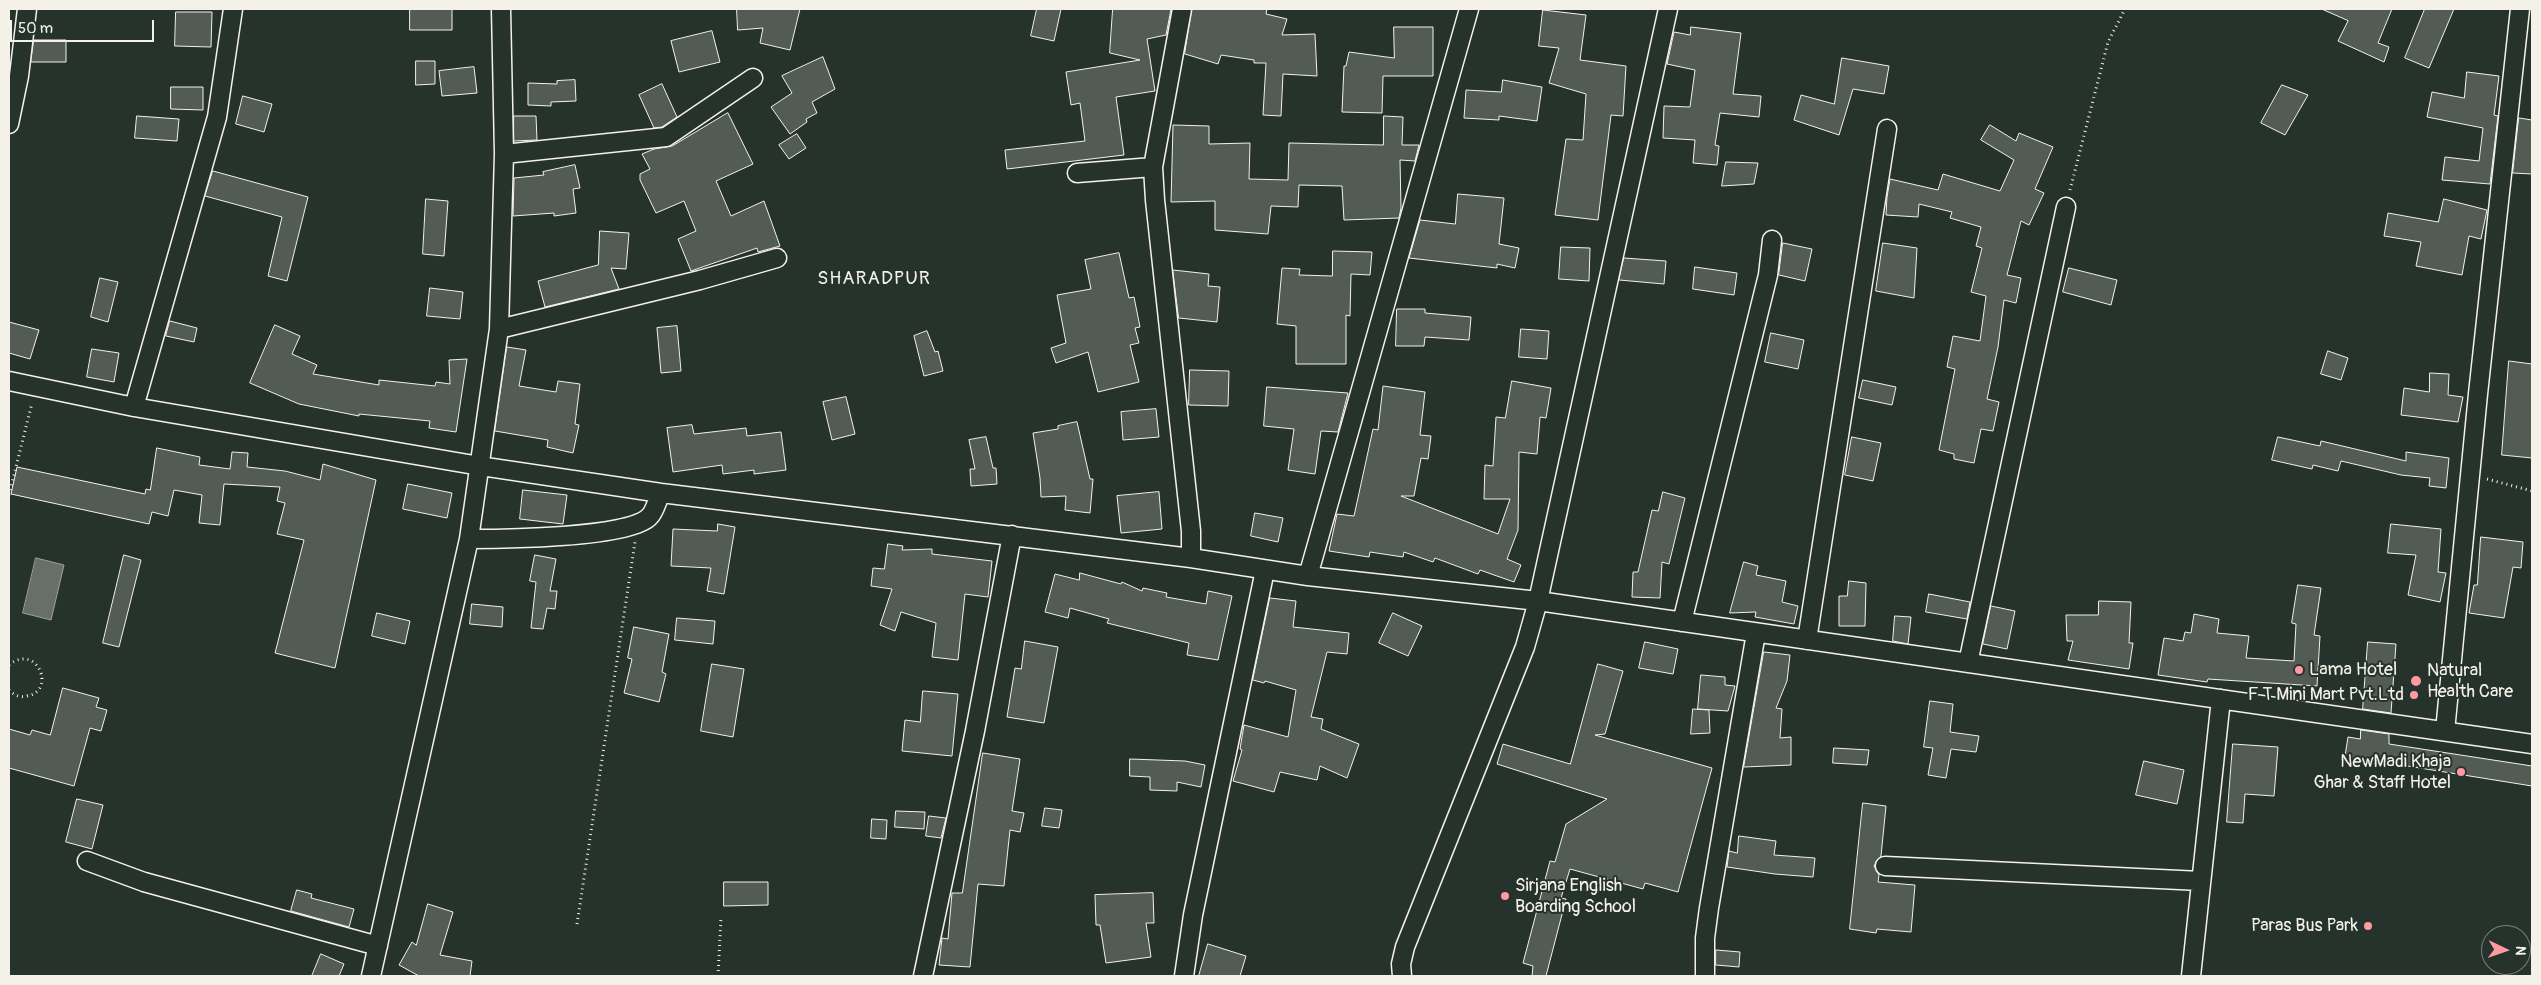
<!DOCTYPE html>
<html>
<head>
<meta charset="utf-8">
<style>
  body { margin:0 }
  #map { position:relative; width:2541px; height:985px; overflow:hidden; background:#26332d; font-family:Pangolin,sans-serif }
  canvas { display:block }
  .frame { position:absolute; inset:0; border:10px solid #f4f1e8; pointer-events:none }
  .north { position:absolute; left:2481px; top:925px; width:50px; height:50px; box-sizing:border-box; background:#26332d; border:1px solid #787f78; border-radius:50%; rotate:93deg; font-size:14px; font-weight:700; line-height:20px; text-align:center; color:#f4f1e8 }
  .north::after { content:''; display:block; margin:auto; width:18px; height:22px; background:#ff9aa2; clip-path:polygon(50% 0,100% 100%,50% 72%,0 100%) }
  .scale { position:absolute; left:10px; top:20px; width:144px; height:22px; box-sizing:border-box; border:2px solid #f4f1e8; border-top:0; padding-left:6px; font-size:15px; line-height:18px; white-space:nowrap; color:#f4f1e8; -webkit-text-stroke:4px #26332d; paint-order:stroke }
</style>
</head>
<body>
<div id="map">
<canvas width="2541" height="985"></canvas>
<div class="frame"></div>
<div class="north">N</div>
<div class="scale">50 m</div>
</div>
<script>
const ctx = document.querySelector('canvas').getContext('2d');
ctx.lineJoin = 'round';
function fillPath(path, color) {
  ctx.fillStyle = color;
  ctx.fill(path, 'evenodd');
}
function strokePath(path, color, width, dash) {
  ctx.strokeStyle = color;
  ctx.lineWidth = width;
  ctx.lineCap = dash ? 'butt' : 'round';
  ctx.setLineDash(dash || []);
  ctx.stroke(path);
}
function drawText(font, color, halo, rows, align = 'center') {
  ctx.font = font + ' Pangolin,sans-serif';
  ctx.lineWidth = 4;
  ctx.setLineDash([]);
  ctx.textBaseline = 'middle';
  ctx.strokeStyle = halo;
  ctx.fillStyle = color;
  for (const [text, x, y, turn = 0] of rows) {
    ctx.save();
    ctx.translate(x, y);
    ctx.rotate((+turn || 0) * Math.PI / 180);
    ctx.textAlign = isNaN(turn) ? turn : align;
    if (halo) ctx.strokeText(text, 0, 0);
    ctx.fillText(text, 0, 0);
    ctx.restore();
  }
}
const water = new Path2D(`
  M 36,558 L 64,565 L 51,620 L 23,613 Z`);
fillPath(water, '#676f68');
strokePath(water, '#9fa39b', 1);
const building = new Path2D(`
  M 410,9 L 452,9 L 452,30 L 410,30 Z
  M 737,9 L 800,9 L 790,50 L 760,43 L 763,28 L 738,30 Z
  M 1037,9 L 1061,9 L 1054,41 L 1031,36 Z
  M 1113,9 L 1171,9 L 1166,35 L 1147,39 L 1155,91 L 1116,97 L 1124,155 L 1007,169 L 1005,150 L 1085,141 L 1080,103 L 1071,105 L 1066,72 L 1140,60 L 1110,53 Z
  M 1192,9 L 1267,9 L 1266,14 L 1287,19 L 1282,35 L 1315,34 L 1317,76 L 1283,74 L 1281,116 L 1263,115 L 1266,63 L 1254,63 L 1254,60 L 1221,55 L 1218,64 L 1185,54 Z
  M 2322,9 L 2392,9 L 2378,43 L 2389,47 L 2384,62 L 2338,41 L 2348,21 Z
  M 2425,9 L 2454,9 L 2429,68 L 2405,58 Z
  M 1543,10 L 1586,15 L 1580,60 L 1626,66 L 1623,116 L 1611,115 L 1598,220 L 1555,215 L 1566,139 L 1583,140 L 1586,94 L 1549,83 L 1559,48 L 1539,46 Z
  M 176,12 L 212,12 L 211,47 L 175,46 Z
  M 1394,27 L 1433,27 L 1433,76 L 1383,76 L 1382,113 L 1342,112 L 1344,66 L 1346,66 L 1349,52 L 1394,58 Z
  M 1691,27 L 1741,33 L 1733,94 L 1761,96 L 1759,117 L 1720,113 L 1715,145 L 1719,146 L 1717,165 L 1693,163 L 1695,140 L 1663,138 L 1664,106 L 1690,107 L 1695,70 L 1667,64 L 1674,32 L 1690,35 Z
  M 712,31 L 720,62 L 679,72 L 671,41 Z
  M 34,40 L 66,40 L 66,62 L 31,62 Z
  M 823,57 L 835,89 L 812,102 L 817,113 L 806,119 L 807,122 L 790,134 L 771,107 L 792,93 L 782,76 Z
  M 1842,58 L 1889,66 L 1884,94 L 1853,89 L 1839,135 L 1794,120 L 1801,95 L 1834,104 Z
  M 416,61 L 435,61 L 435,84 L 416,85 Z
  M 474,67 L 477,93 L 442,96 L 439,71 Z
  M 2467,72 L 2499,76 L 2494,115 L 2498,116 L 2490,184 L 2442,180 L 2445,157 L 2479,161 L 2483,128 L 2427,117 L 2432,92 L 2464,98 Z
  M 575,80 L 576,101 L 551,102 L 551,106 L 528,105 L 528,83 L 557,84 L 557,81 Z
  M 1503,80 L 1542,87 L 1537,121 L 1499,116 L 1499,120 L 1464,118 L 1466,90 L 1501,92 Z
  M 662,84 L 677,117 L 662,127 L 654,128 L 639,95 Z
  M 2282,85 L 2308,95 L 2285,135 L 2261,123 Z
  M 171,87 L 203,87 L 203,110 L 171,109 Z
  M 243,96 L 272,104 L 264,132 L 236,124 Z
  M 728,113 L 753,164 L 716,181 L 731,216 L 764,201 L 780,246 L 758,252 L 757,248 L 691,271 L 678,239 L 696,231 L 684,201 L 656,213 L 640,180 L 640,174 L 650,169 L 642,154 L 654,149 L 672,146 Z
  M 137,116 L 179,119 L 177,141 L 135,138 Z
  M 514,116 L 536,116 L 537,140 L 514,141 Z
  M 1384,116 L 1403,117 L 1402,145 L 1419,145 L 1415,161 L 1400,160 L 1401,208 L 1399,218 L 1344,220 L 1342,186 L 1299,185 L 1298,207 L 1271,206 L 1268,234 L 1215,230 L 1215,201 L 1171,202 L 1173,125 L 1209,126 L 1209,144 L 1250,143 L 1249,179 L 1288,180 L 1289,143 L 1383,145 Z
  M 2519,118 L 2532,120 L 2532,174 L 2513,173 Z
  M 1990,125 L 2016,141 L 2019,133 L 2053,147 L 2035,189 L 2044,193 L 2029,225 L 2021,221 L 2007,275 L 2021,278 L 2016,303 L 2004,300 L 1998,347 L 1987,399 L 1999,402 L 1993,431 L 1981,429 L 1974,463 L 1954,459 L 1954,454 L 1939,450 L 1955,369 L 1947,367 L 1953,336 L 1980,341 L 1986,296 L 1971,292 L 1982,248 L 1976,246 L 1981,227 L 1950,218 L 1952,212 L 1919,204 L 1918,217 L 1886,215 L 1887,197 L 1890,179 L 1938,190 L 1943,174 L 2000,191 L 2014,160 L 1981,140 Z
  M 797,134 L 806,148 L 789,159 L 779,145 Z
  M 1726,162 L 1758,163 L 1754,184 L 1722,186 Z
  M 575,165 L 580,188 L 573,189 L 576,213 L 554,216 L 554,213 L 513,216 L 514,178 L 544,175 L 543,172 Z
  M 213,171 L 308,197 L 287,281 L 268,276 L 282,217 L 205,196 Z
  M 1458,194 L 1504,198 L 1499,244 L 1519,248 L 1515,268 L 1497,264 L 1497,268 L 1409,258 L 1420,220 L 1455,224 Z
  M 426,199 L 448,201 L 444,256 L 423,254 Z
  M 2444,199 L 2487,210 L 2481,239 L 2469,236 L 2462,275 L 2416,266 L 2421,242 L 2384,236 L 2388,213 L 2438,222 Z
  M 600,231 L 629,233 L 626,269 L 611,268 L 619,289 L 545,307 L 538,281 L 598,265 Z
  M 1783,243 L 1812,249 L 1805,281 L 1779,275 Z
  M 1883,243 L 1917,248 L 1914,298 L 1876,291 Z
  M 1561,247 L 1590,248 L 1589,281 L 1559,279 Z
  M 1333,251 L 1372,252 L 1370,275 L 1351,274 L 1350,316 L 1346,315 L 1346,364 L 1296,364 L 1296,326 L 1277,324 L 1282,268 L 1300,269 L 1299,275 L 1332,276 Z
  M 1119,253 L 1129,298 L 1134,297 L 1140,327 L 1135,328 L 1139,343 L 1130,345 L 1139,382 L 1098,392 L 1088,352 L 1056,363 L 1051,348 L 1066,343 L 1057,295 L 1091,289 L 1085,260 Z
  M 1624,258 L 1666,261 L 1664,284 L 1619,280 Z
  M 1695,267 L 1737,273 L 1734,295 L 1693,289 Z
  M 2069,268 L 2117,280 L 2111,305 L 2063,292 Z
  M 1173,270 L 1209,274 L 1208,286 L 1220,287 L 1217,322 L 1179,318 Z
  M 100,278 L 118,282 L 108,322 L 91,317 Z
  M 430,288 L 463,292 L 460,319 L 427,316 Z
  M 1397,309 L 1425,309 L 1425,313 L 1471,317 L 1469,340 L 1425,337 L 1424,346 L 1396,346 Z
  M 170,321 L 197,328 L 194,342 L 166,336 Z
  M 9,322 L 39,330 L 30,359 L 9,353 Z
  M 275,325 L 300,336 L 292,354 L 317,365 L 313,374 L 379,385 L 379,380 L 435,386 L 436,382 L 450,384 L 449,360 L 467,359 L 456,432 L 429,428 L 430,421 L 359,414 L 359,416 L 299,404 L 250,383 Z
  M 677,326 L 681,371 L 661,373 L 657,328 Z
  M 1521,329 L 1549,331 L 1547,359 L 1519,357 Z
  M 927,331 L 935,352 L 938,351 L 943,371 L 924,376 L 914,336 Z
  M 1771,333 L 1804,340 L 1798,369 L 1765,362 Z
  M 507,347 L 526,350 L 519,386 L 556,392 L 558,381 L 580,384 L 575,424 L 579,425 L 573,453 L 547,447 L 548,440 L 495,431 Z
  M 92,349 L 119,353 L 114,382 L 87,377 Z
  M 2328,351 L 2348,358 L 2341,380 L 2321,374 Z
  M 2509,361 L 2532,364 L 2532,458 L 2502,455 Z
  M 1190,370 L 1229,371 L 1228,406 L 1189,405 Z
  M 2430,373 L 2449,374 L 2448,395 L 2463,397 L 2458,422 L 2401,415 L 2404,388 L 2429,392 Z
  M 1863,380 L 1896,387 L 1892,405 L 1859,398 Z
  M 1512,381 L 1551,388 L 1546,418 L 1540,417 L 1537,454 L 1519,452 L 1518,530 L 1507,559 L 1521,565 L 1514,582 L 1480,570 L 1478,574 L 1435,558 L 1433,562 L 1404,552 L 1403,557 L 1370,552 L 1369,557 L 1329,551 L 1337,514 L 1354,516 L 1373,429 L 1378,430 L 1383,386 L 1425,392 L 1420,435 L 1431,436 L 1428,459 L 1421,458 L 1414,496 L 1401,496 L 1498,534 L 1510,499 L 1484,499 L 1485,465 L 1493,466 L 1496,417 L 1505,418 Z
  M 1267,387 L 1348,393 L 1338,432 L 1321,431 L 1315,474 L 1288,470 L 1294,429 L 1264,426 Z
  M 846,397 L 855,434 L 832,440 L 823,402 Z
  M 1156,409 L 1159,437 L 1123,440 L 1121,412 Z
  M 1077,422 L 1090,479 L 1093,479 L 1090,513 L 1065,510 L 1066,496 L 1041,497 L 1040,478 L 1033,433 L 1058,429 L 1058,426 Z
  M 692,425 L 694,434 L 746,428 L 747,436 L 781,432 L 786,470 L 754,474 L 754,470 L 723,474 L 722,465 L 673,472 L 667,428 Z
  M 986,437 L 993,468 L 996,468 L 997,484 L 971,486 L 970,469 L 975,469 L 969,440 Z
  M 1852,437 L 1881,443 L 1873,481 L 1845,475 Z
  M 2278,437 L 2320,446 L 2321,441 L 2406,461 L 2406,452 L 2449,458 L 2446,488 L 2429,486 L 2430,478 L 2401,475 L 2341,461 L 2338,471 L 2313,465 L 2312,469 L 2272,460 Z
  M 157,448 L 200,457 L 199,465 L 230,469 L 232,452 L 248,453 L 247,467 L 285,471 L 320,480 L 323,464 L 376,480 L 335,668 L 275,653 L 304,540 L 277,534 L 285,503 L 277,501 L 280,487 L 224,484 L 220,525 L 199,523 L 202,495 L 174,490 L 168,516 L 152,512 L 149,524 L 11,494 L 17,467 L 145,494 L 146,489 L 150,490 Z
  M 408,484 L 452,493 L 447,518 L 403,509 Z
  M 523,490 L 567,495 L 563,524 L 520,519 Z
  M 1159,492 L 1162,529 L 1121,533 L 1117,496 Z
  M 1663,492 L 1685,498 L 1669,564 L 1662,562 L 1660,598 L 1632,597 L 1633,572 L 1638,572 L 1652,510 L 1658,511 Z
  M 1255,513 L 1283,518 L 1278,542 L 1251,536 Z
  M 718,524 L 735,527 L 724,594 L 707,591 L 711,568 L 671,566 L 673,529 L 717,531 Z
  M 2391,524 L 2441,529 L 2438,572 L 2446,573 L 2440,602 L 2408,595 L 2416,555 L 2388,553 Z
  M 2481,537 L 2523,542 L 2521,568 L 2513,567 L 2504,618 L 2469,613 L 2474,585 L 2477,585 Z
  M 888,544 L 903,546 L 902,550 L 932,549 L 932,554 L 992,561 L 988,597 L 965,594 L 958,660 L 932,657 L 936,623 L 901,612 L 895,631 L 880,625 L 892,589 L 871,586 L 873,568 L 884,569 Z
  M 124,555 L 141,560 L 119,647 L 103,643 Z
  M 535,555 L 556,559 L 550,591 L 557,591 L 555,609 L 547,608 L 543,629 L 531,628 L 536,582 L 530,581 Z
  M 1744,562 L 1758,566 L 1756,575 L 1786,581 L 1782,602 L 1798,606 L 1794,624 L 1755,617 L 1756,612 L 1730,613 Z
  M 1080,573 L 1121,584 L 1122,582 L 1142,591 L 1143,588 L 1167,593 L 1166,597 L 1206,604 L 1208,591 L 1232,596 L 1218,660 L 1187,655 L 1189,643 L 1107,623 L 1109,619 L 1070,608 L 1068,618 L 1045,612 L 1055,574 L 1079,580 Z
  M 1849,581 L 1866,583 L 1865,626 L 1839,626 L 1839,596 L 1847,596 Z
  M 2298,585 L 2321,588 L 2314,635 L 2320,636 L 2317,686 L 2208,679 L 2207,682 L 2158,675 L 2164,638 L 2183,641 L 2185,632 L 2191,633 L 2194,614 L 2219,619 L 2217,633 L 2249,636 L 2246,658 L 2294,661 L 2296,624 L 2292,623 Z
  M 1929,594 L 1970,602 L 1967,619 L 1926,612 Z
  M 1270,598 L 1296,601 L 1293,627 L 1349,633 L 1347,654 L 1327,652 L 1311,717 L 1323,719 L 1321,729 L 1359,744 L 1347,778 L 1320,766 L 1317,780 L 1280,772 L 1274,792 L 1233,781 L 1242,750 L 1240,749 L 1244,725 L 1288,737 L 1296,690 L 1265,681 L 1264,683 L 1253,680 Z
  M 2099,601 L 2131,602 L 2129,643 L 2133,643 L 2129,669 L 2068,660 L 2073,641 L 2067,641 L 2066,615 L 2098,615 Z
  M 472,604 L 503,607 L 502,627 L 470,624 Z
  M 1991,606 L 2015,611 L 2007,649 L 1983,644 Z
  M 377,613 L 410,621 L 405,644 L 372,636 Z
  M 1393,613 L 1422,626 L 1408,656 L 1379,643 Z
  M 1895,616 L 1911,617 L 1908,644 L 1893,641 Z
  M 677,618 L 715,621 L 713,644 L 675,640 Z
  M 634,627 L 669,634 L 662,672 L 666,674 L 659,702 L 624,693 L 632,659 L 628,658 Z
  M 1025,641 L 1058,647 L 1044,723 L 1007,717 L 1015,668 L 1021,669 Z
  M 1645,642 L 1678,649 L 1673,674 L 1639,668 Z
  M 2368,642 L 2396,644 L 2391,713 L 2363,709 Z
  M 1764,652 L 1790,655 L 1787,681 L 1776,708 L 1782,709 L 1780,738 L 1791,737 L 1791,765 L 1744,767 Z
  M 712,664 L 744,669 L 733,737 L 701,731 Z
  M 1598,664 L 1623,671 L 1605,734 L 1595,735 L 1712,768 L 1678,892 L 1645,883 L 1643,889 L 1570,869 L 1561,898 L 1566,899 L 1546,976 L 1532,976 L 1533,966 L 1523,963 L 1550,861 L 1555,862 L 1566,824 L 1607,799 L 1497,764 L 1503,744 L 1570,764 Z
  M 1701,675 L 1725,677 L 1725,685 L 1735,686 L 1728,711 L 1698,709 Z
  M 63,688 L 99,698 L 96,707 L 107,710 L 101,731 L 90,728 L 74,786 L 9,768 L 9,729 L 30,735 L 32,730 L 50,735 Z
  M 923,691 L 958,694 L 952,756 L 902,751 L 905,720 L 920,722 Z
  M 1930,701 L 1953,704 L 1950,732 L 1979,736 L 1976,752 L 1951,749 L 1946,778 L 1928,775 L 1933,748 L 1924,747 Z
  M 1693,709 L 1709,710 L 1710,733 L 1691,734 Z
  M 2361,730 L 2389,734 L 2389,744 L 2532,766 L 2532,786 L 2345,756 L 2348,737 L 2360,739 Z
  M 2233,744 L 2278,747 L 2274,796 L 2245,794 L 2243,823 L 2227,822 Z
  M 1834,748 L 1869,750 L 1867,765 L 1833,763 Z
  M 983,753 L 1020,759 L 1012,811 L 1024,813 L 1020,832 L 1010,830 L 1004,886 L 978,884 L 970,967 L 939,965 L 942,938 L 948,939 L 952,893 L 962,893 Z
  M 1130,759 L 1185,761 L 1205,765 L 1201,787 L 1177,782 L 1177,791 L 1150,790 L 1150,777 L 1130,776 Z
  M 2144,761 L 2184,770 L 2177,804 L 2136,795 Z
  M 77,799 L 103,805 L 92,849 L 66,842 Z
  M 1863,803 L 1886,806 L 1881,856 L 1874,866 L 1879,875 L 1878,882 L 1915,885 L 1911,932 L 1877,929 L 1876,933 L 1850,929 Z
  M 1045,808 L 1062,810 L 1059,828 L 1042,826 Z
  M 896,811 L 925,812 L 924,829 L 895,827 Z
  M 929,816 L 946,818 L 941,838 L 926,836 Z
  M 872,819 L 887,820 L 886,839 L 871,838 Z
  M 1739,836 L 1776,841 L 1774,855 L 1815,858 L 1813,877 L 1775,874 L 1727,867 L 1729,851 L 1737,853 Z
  M 724,882 L 768,882 L 768,905 L 724,906 Z
  M 297,890 L 312,894 L 311,898 L 354,909 L 349,927 L 291,911 Z
  M 1153,893 L 1154,923 L 1146,923 L 1151,957 L 1106,963 L 1100,925 L 1096,925 L 1095,895 Z
  M 428,904 L 453,912 L 440,955 L 472,961 L 470,976 L 419,976 L 399,965 L 412,942 L 416,945 Z
  M 1208,944 L 1246,956 L 1240,976 L 1199,976 Z
  M 1716,950 L 1740,952 L 1739,967 L 1716,965 Z
  M 321,954 L 344,964 L 339,976 L 312,976 Z`);
fillPath(building, '#525c55');
strokePath(building, '#f4f1e8', 1);
const street = new Path2D(`
  M 1182,9 L 1153,167 L 1155,200 L 1191,531 L 1191,558
  M 9,124 L 19,76 L 27,9
  M 504,154 L 666,137 L 753,78
  M 1077,173 L 1153,167
  M 499,329 L 700,280 L 777,258
  M 9,381 L 134,407 L 480,466 L 661,493 L 1191,558 L 1308,576 L 1538,601 L 2532,744
  M 134,407 L 217,117 L 233,9
  M 469,539 C 501,539 629,538 649,517 C 655,512 657,500 661,493
  M 1308,576 L 1469,9
  M 1682,622 L 1768,275 L 1772,240
  M 1807,640 L 1887,129
  M 1968,663 L 2066,207
  M 2445,731 L 2478,394 L 2520,9
  M 87,861 L 144,882 L 378,946
  M 1885,866 L 2201,881
  M 371,976 L 469,539 L 499,329 L 504,154 L 501,9
  M 923,976 L 975,731 L 1012,535
  M 1184,976 L 1193,915 L 1265,570
  M 1402,976 L 1401,964 L 1405,947 L 1525,647 L 1538,601 L 1668,9
  M 1705,976 L 1705,938 L 1709,908 L 1756,633
  M 2191,976 L 2221,699`);
strokePath(street, '#f4f1e8', 21);
strokePath(new Path2D(`
  M 2070,190 L 2108,42 L 2125,9
  M 2487,479 L 2532,491
  M 9,495 L 32,403
  M 9,665 C 37,642 57,691 27,696 C 20,698 14,695 9,690
  M 577,924 L 635,542
  M 718,976 L 721,918`), '#f4f1e8', 3, [1, 4]);
strokePath(street, '#26332d', 18);
for (const [x, y, r, color] of [
  [2299,670,5,"#ff9aa2"],
  [2416,681,6,"#ff9aa2"],
  [2414,695,5,"#ff9aa2"],
  [2461,772,5,"#ff9aa2"],
  [1505,896,5,"#ff9aa2"],
  [2368,926,5,"#ff9aa2"]
]) {
  const dot = new Path2D();
  dot.arc(x, y, r, 0, 2 * Math.PI);
  ctx.fillStyle = color;
  ctx.fill(dot);
  strokePath(dot, '#26332d', 2);
}
drawText('18px', '#f4f1e8', '#26332d', [
  ["Lama Hotel",2309,670],
  ["Natural",2427,671],
  ["Health Care",2427,692],
  ["F T Mini Mart Pvt.Ltd",2404,695,"right"],
  ["NewMadi Khaja",2451,762,"right"],
  ["Ghar & Staff Hotel",2451,783,"right"],
  ["Sirjana English",1515,886],
  ["Boarding School",1515,907],
  ["Paras Bus Park",2358,926,"right"]
], 'left');
ctx.letterSpacing = '1px';
drawText('19px', '#f4f1e8', '#26332d', [
  ["SHARADPUR",874,279]
]);
ctx.letterSpacing = '0px';
</script>
</body>
</html>
